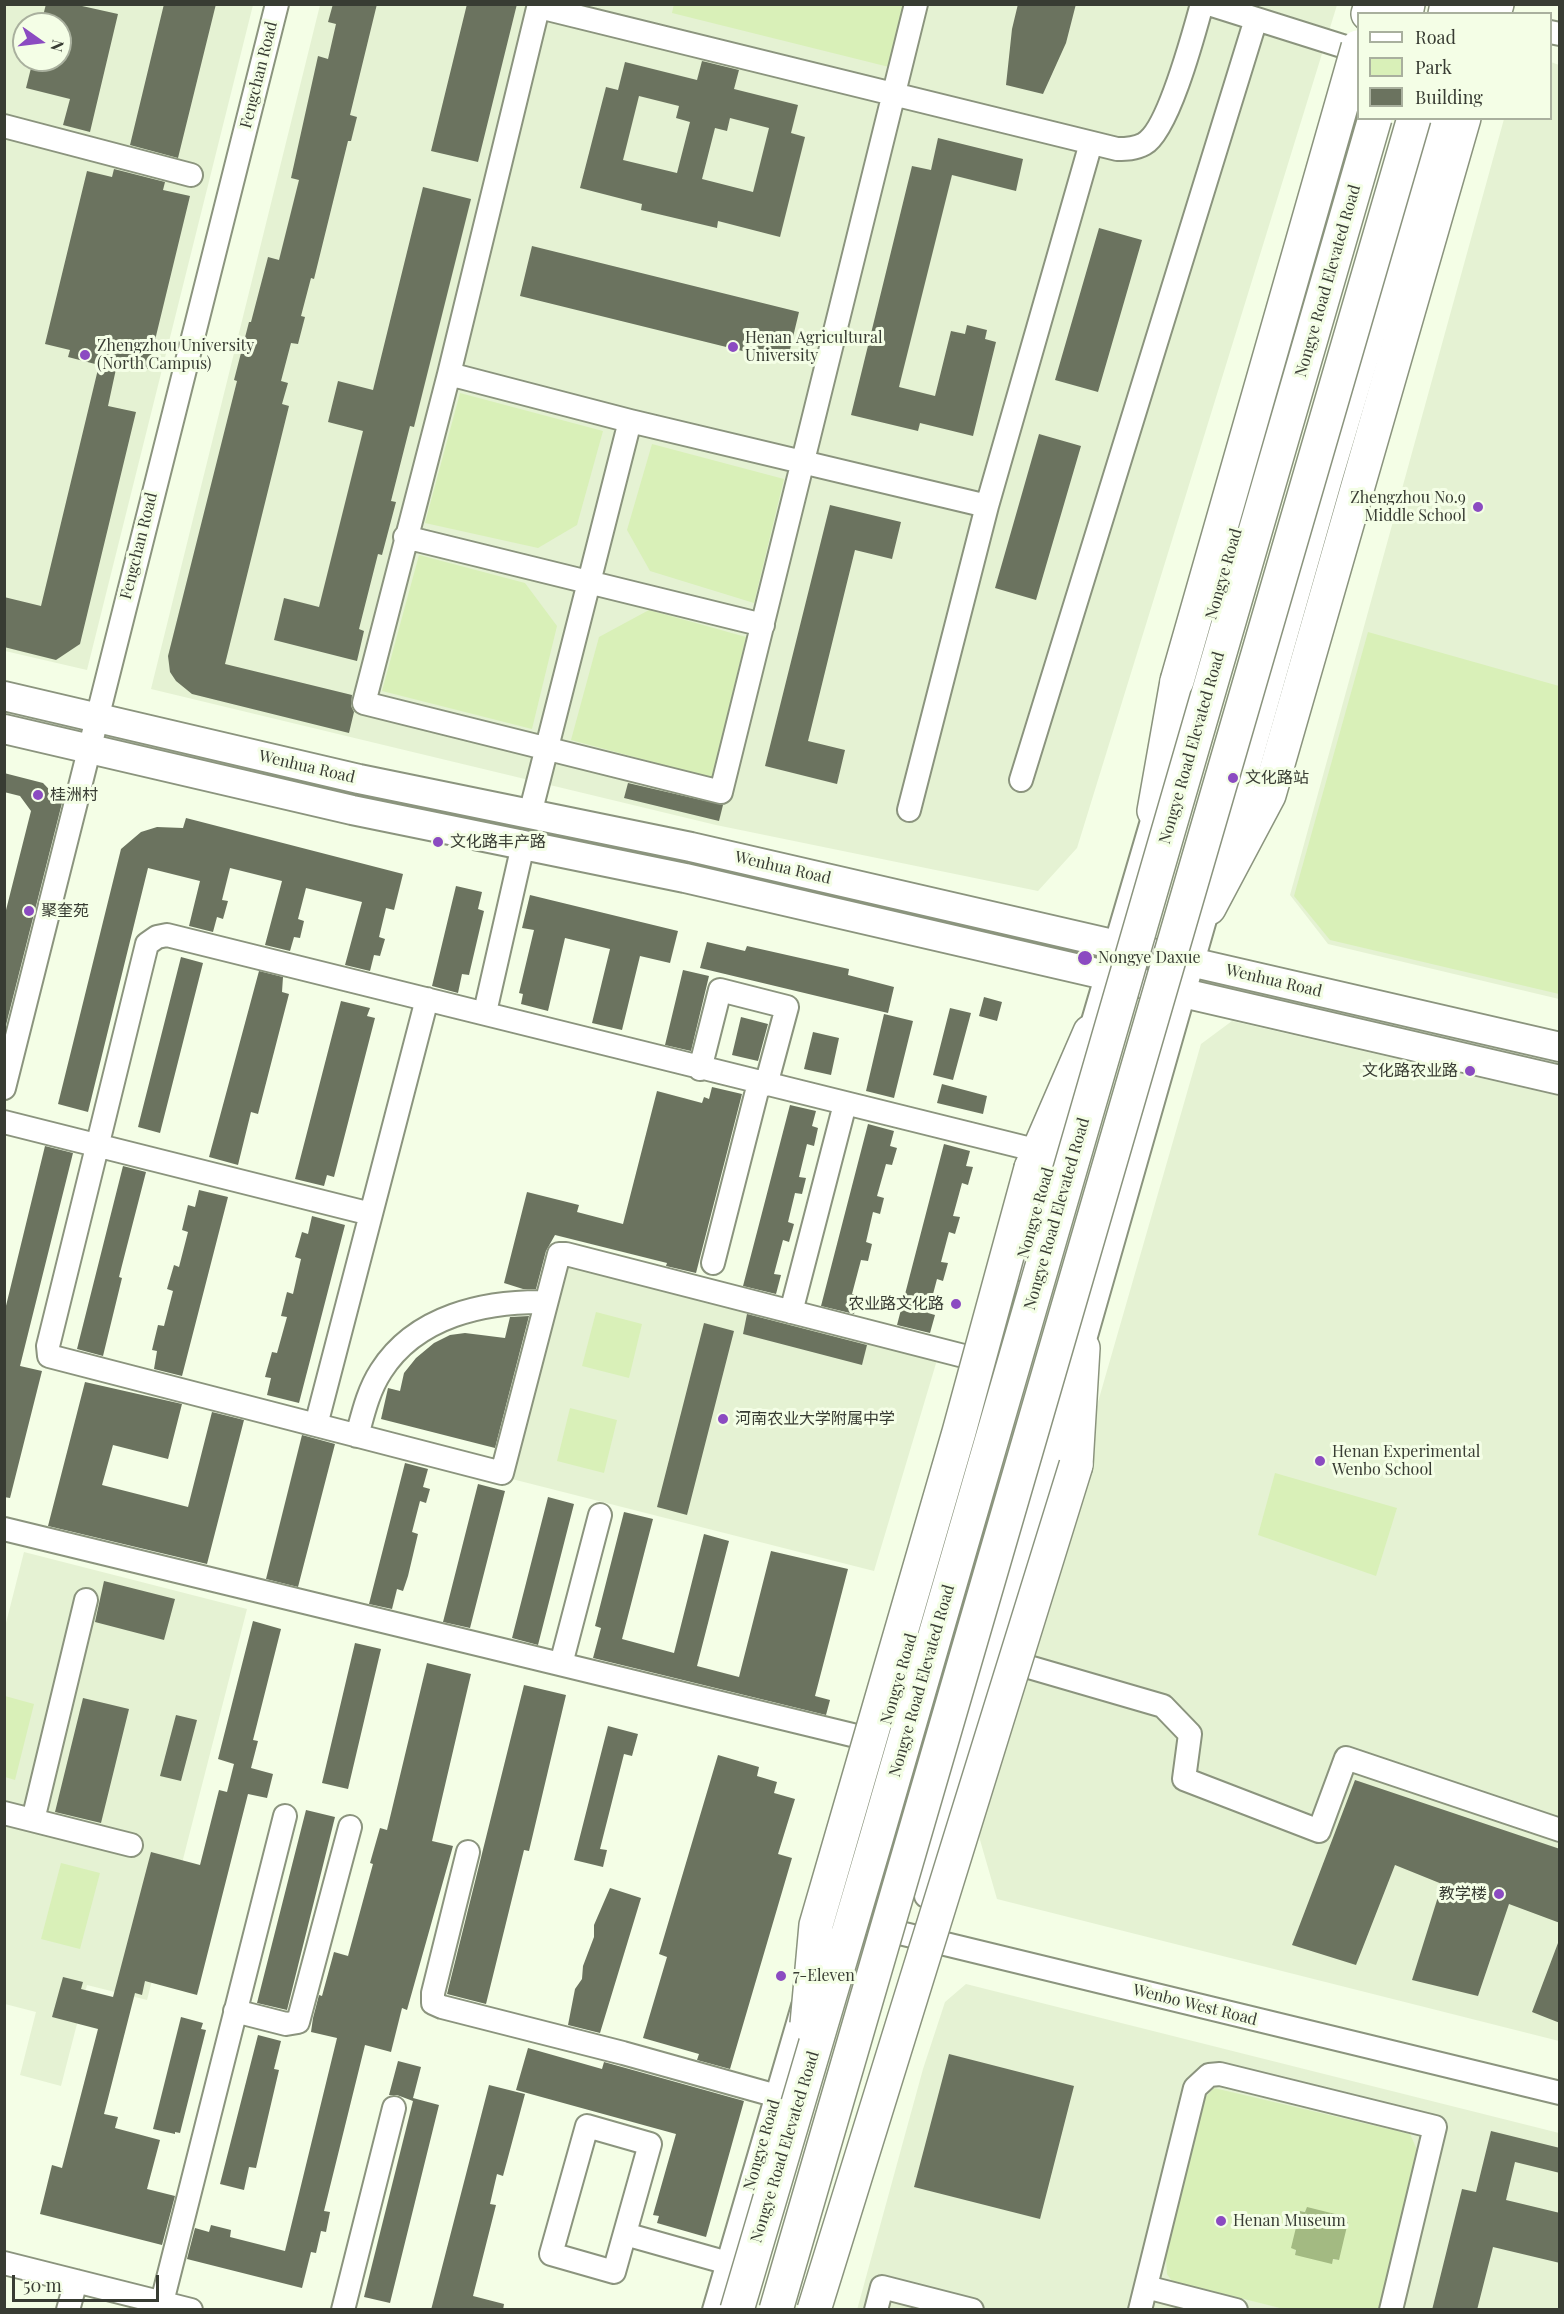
<!DOCTYPE html>
<html>
<head>
<meta charset="utf-8">
<style>
  body { margin:0 }
  #map { position:relative; width:1564px; height:2314px; overflow:hidden; background:#f4fee6; font-family:"Playfair Display",serif }
  canvas { display:block }
  .frame { position:absolute; inset:0; border:6px solid #383c33; pointer-events:none }
  .legend { position:absolute; left:1357px; top:12px; width:195px; height:108px; box-sizing:border-box; background:#f4fee6; border:2px solid #a9b09e; margin:0; padding:8px 10px; list-style:none; font-size:18px; color:#383c33 }
  .legend li { display:flex; align-items:center; gap:12px; height:30px }
  .legend b { width:30px; border:2px solid #a9b09e }
  .north { position:absolute; left:12px; top:12px; width:60px; height:60px; box-sizing:border-box; background:#f4fee6; border:2px solid #a9b09e; border-radius:50%; rotate:104deg; font-size:16px; font-weight:700; line-height:24px; text-align:center; color:#383c33 }
  .north::after { content:''; display:block; margin:auto; width:21px; height:27px; background:#8b4bc1; clip-path:polygon(50% 0,100% 100%,50% 72%,0 100%) }
  .scale { position:absolute; left:12px; top:2275px; width:147px; height:27px; box-sizing:border-box; border:3px solid #383c33; border-top:0; padding-left:8px; font-size:18px; line-height:21px; white-space:nowrap; color:#383c33; -webkit-text-stroke:4px #f4fee6; paint-order:stroke }
</style>
</head>
<body>
<div id="map">
<canvas width="1564" height="2314"></canvas>
<div class="frame"></div>
<ul class="legend">
<li><b style="height:8px;background:#fff"></b>Road</li>
<li><b style="height:16px;background:#d9f0b8"></b>Park</li>
<li><b style="height:16px;background:#6b735f"></b>Building</li>
</ul>
<div class="north">N</div>
<div class="scale">50 m</div>
</div>
<script>
const ctx = document.querySelector('canvas').getContext('2d');
ctx.lineJoin = 'round';
function fillPath(path, color) {
  ctx.fillStyle = color;
  ctx.fill(path, 'evenodd');
}
function strokePath(path, color, width, dash) {
  ctx.strokeStyle = color;
  ctx.lineWidth = width;
  ctx.lineCap = dash ? 'butt' : 'round';
  ctx.setLineDash(dash || []);
  ctx.stroke(path);
}
function drawText(font, color, halo, rows, align = 'center') {
  ctx.font = font + ' "Playfair Display","Noto Sans SC",serif';
  ctx.lineWidth = 6;
  ctx.setLineDash([]);
  ctx.textBaseline = 'middle';
  ctx.strokeStyle = halo;
  ctx.fillStyle = color;
  for (const [text, x, y, turn = 0] of rows) {
    ctx.save();
    ctx.translate(x, y);
    ctx.rotate((+turn || 0) * Math.PI / 180);
    ctx.textAlign = isNaN(turn) ? turn : align;
    if (halo) ctx.strokeText(text, 0, 0);
    ctx.fillText(text, 0, 0);
    ctx.restore();
  }
}
fillPath(new Path2D(`
  M 5,5 L 253,5 L 87,670 L 5,651 ZM 24,24 L 60,24 L 60,60 L 24,60 Z
  M 320,5 L 1337,5 L 1077,848 L 1038,891 L 716,825 L 151,689 Z
  M 1551,62 L 1559,65 L 1559,999 L 1328,944 L 1290,895 L 1504,119 L 1550,118 Z
  M 1232,1021 L 1559,1096 L 1559,2041 L 997,1899 L 976,1826 L 1201,1044 Z
  M 566,1265 L 937,1360 L 874,1571 L 512,1479 Z
  M 24,1552 L 247,1609 L 147,2000 L 87,1985 L 61,2086 L 20,2075 L 36,2012 L 5,2004 L 5,1627 Z
  M 966,1984 L 1559,2133 L 1559,2309 L 857,2310 L 923,2069 L 945,2002 Z`), '#e5f2d3');
fillPath(new Path2D(`
  M 674,4 L 904,4 L 904,5 L 889,67 L 672,13 Z
  M 460,393 L 603,431 L 577,525 L 538,548 L 425,523 Z
  M 652,444 L 784,479 L 754,603 L 650,571 L 627,530 Z
  M 419,555 L 525,583 L 557,626 L 532,729 L 382,691 Z
  M 649,610 L 746,637 L 712,778 L 571,740 L 599,637 Z
  M 1368,632 L 1559,686 L 1559,994 L 1330,940 L 1294,896 Z
  M 596,1312 L 642,1324 L 629,1378 L 582,1366 Z
  M 570,1408 L 617,1420 L 604,1473 L 557,1461 Z
  M 1275,1473 L 1397,1508 L 1376,1576 L 1258,1535 Z
  M 5,1696 L 34,1704 L 15,1780 L 5,1777 Z
  M 61,1863 L 100,1873 L 80,1949 L 41,1939 Z
  M 1214,2088 L 1410,2134 L 1419,2154 L 1381,2309 L 1284,2309 L 1172,2281 L 1167,2274 L 1166,2257 L 1202,2101 ZM 1301,2211 L 1343,2216 L 1338,2260 L 1295,2255 Z`), '#d9f0b8');
fillPath(new Path2D(`
  M 1307,2207 L 1343,2216 L 1342,2221 L 1348,2222 L 1339,2260 L 1333,2259 L 1332,2264 L 1295,2255 L 1296,2250 L 1291,2248 L 1300,2211 L 1305,2212 Z`), '#a3ba82');
fillPath(new Path2D(`
  M 46,4 L 73,4 L 118,14 L 90,132 L 63,125 L 70,99 L 26,88 L 33,60 L 60,60 L 60,24 L 41,24 Z
  M 164,4 L 216,4 L 178,158 L 130,145 Z
  M 333,4 L 377,4 L 350,115 L 357,117 L 351,141 L 348,141 L 314,279 L 311,278 L 301,316 L 305,317 L 298,344 L 291,343 L 281,381 L 288,383 L 282,404 L 289,406 L 225,664 L 352,695 L 351,706 L 354,712 L 349,733 L 192,694 L 176,681 L 170,672 L 168,656 L 237,381 L 234,380 L 249,322 L 251,322 L 268,257 L 279,260 L 299,180 L 291,178 L 318,56 L 328,59 L 336,24 L 328,22 Z
  M 467,4 L 517,4 L 478,162 L 431,151 Z
  M 1018,4 L 1076,4 L 1066,43 L 1043,94 L 1006,85 L 1012,29 Z
  M 702,61 L 739,70 L 734,89 L 798,105 L 791,133 L 805,137 L 780,237 L 718,221 L 717,228 L 641,210 L 642,204 L 580,188 L 606,87 L 618,90 L 625,62 L 697,80 ZM 639,96 L 679,106 L 676,118 L 690,122 L 677,173 L 623,160 ZM 730,118 L 769,128 L 753,192 L 702,179 L 715,128 L 727,131 Z
  M 938,138 L 1023,159 L 1016,191 L 952,175 L 899,387 L 935,396 L 951,331 L 965,334 L 967,325 L 987,330 L 985,339 L 996,342 L 973,436 L 920,423 L 918,431 L 851,415 L 912,166 L 931,170 Z
  M 114,169 L 165,182 L 163,190 L 190,196 L 148,369 L 121,362 L 119,370 L 116,369 L 108,406 L 136,412 L 80,644 L 56,660 L 4,647 L 4,597 L 41,606 L 99,365 L 68,357 L 70,350 L 45,344 L 87,171 L 112,177 Z
  M 423,187 L 471,199 L 414,427 L 410,426 L 391,501 L 396,502 L 382,555 L 378,554 L 359,629 L 364,631 L 357,661 L 274,640 L 284,598 L 319,607 L 363,431 L 328,422 L 338,381 L 373,390 Z
  M 1099,228 L 1142,240 L 1098,392 L 1055,380 Z
  M 532,246 L 799,312 L 787,362 L 520,296 Z
  M 1039,434 L 1081,446 L 1036,600 L 995,588 Z
  M 830,505 L 901,522 L 892,559 L 855,550 L 808,741 L 845,750 L 837,784 L 765,766 Z
  M 4,773 L 43,783 L 62,803 L 6,1025 L 4,918 L 31,811 L 20,796 L 4,792 Z
  M 628,783 L 723,805 L 719,821 L 624,798 Z
  M 186,818 L 403,874 L 394,910 L 386,908 L 379,937 L 385,939 L 380,956 L 374,955 L 370,971 L 345,965 L 362,902 L 306,888 L 298,919 L 304,921 L 300,938 L 294,937 L 290,951 L 265,945 L 282,881 L 230,868 L 222,900 L 228,901 L 223,919 L 217,917 L 213,932 L 189,926 L 200,881 L 148,868 L 88,1112 L 58,1104 L 121,849 L 141,832 L 157,827 L 183,828 Z
  M 456,886 L 482,892 L 478,909 L 484,911 L 469,975 L 462,974 L 458,993 L 432,986 Z
  M 530,895 L 678,931 L 670,963 L 640,956 L 622,1030 L 592,1023 L 610,949 L 565,938 L 548,1011 L 521,1004 L 523,994 L 519,993 L 534,930 L 522,928 Z
  M 707,942 L 745,951 L 747,946 L 849,969 L 848,975 L 894,987 L 888,1013 L 700,968 Z
  M 181,957 L 203,963 L 160,1133 L 138,1127 Z
  M 683,970 L 709,976 L 691,1051 L 665,1045 Z
  M 259,971 L 283,977 L 282,992 L 289,994 L 258,1114 L 251,1112 L 238,1165 L 209,1157 Z
  M 984,997 L 1002,1002 L 997,1021 L 979,1016 Z
  M 341,1001 L 370,1008 L 367,1016 L 375,1018 L 334,1177 L 327,1175 L 324,1186 L 295,1179 Z
  M 950,1008 L 971,1013 L 953,1080 L 933,1075 Z
  M 884,1014 L 913,1021 L 894,1098 L 866,1091 Z
  M 741,1017 L 768,1024 L 758,1061 L 732,1055 Z
  M 813,1032 L 839,1038 L 831,1075 L 804,1069 Z
  M 942,1084 L 987,1096 L 983,1114 L 937,1103 Z
  M 712,1087 L 742,1094 L 696,1273 L 666,1266 L 667,1263 L 555,1235 L 546,1251 L 536,1289 L 523,1289 L 504,1283 L 527,1192 L 579,1205 L 577,1212 L 623,1224 L 657,1091 L 702,1103 L 704,1097 L 709,1099 Z
  M 790,1105 L 816,1111 L 812,1126 L 818,1128 L 814,1146 L 807,1144 L 799,1177 L 806,1178 L 802,1194 L 795,1193 L 788,1222 L 794,1224 L 789,1242 L 783,1240 L 774,1274 L 781,1275 L 776,1294 L 743,1286 Z
  M 868,1124 L 894,1131 L 890,1146 L 897,1148 L 892,1165 L 886,1164 L 877,1196 L 884,1198 L 880,1214 L 873,1212 L 866,1242 L 872,1244 L 868,1261 L 861,1260 L 852,1294 L 859,1295 L 854,1314 L 821,1306 Z
  M 944,1144 L 970,1151 L 966,1166 L 973,1167 L 968,1185 L 962,1183 L 953,1216 L 960,1217 L 955,1234 L 949,1232 L 941,1262 L 948,1263 L 943,1281 L 937,1279 L 928,1313 L 935,1315 L 930,1333 L 897,1325 Z
  M 45,1146 L 73,1153 L 20,1366 L 42,1371 L 10,1498 L 4,1497 L 4,1314 Z
  M 123,1166 L 146,1172 L 119,1277 L 122,1278 L 103,1356 L 77,1349 Z
  M 199,1190 L 228,1197 L 182,1376 L 154,1369 L 157,1351 L 152,1350 L 158,1325 L 164,1326 L 173,1291 L 167,1289 L 174,1265 L 179,1267 L 188,1232 L 182,1230 L 188,1205 L 195,1207 Z
  M 312,1216 L 345,1225 L 299,1403 L 267,1395 L 271,1378 L 265,1377 L 272,1352 L 277,1353 L 287,1317 L 281,1316 L 287,1292 L 293,1294 L 301,1259 L 295,1257 L 302,1232 L 308,1234 Z
  M 747,1314 L 867,1345 L 862,1365 L 743,1334 Z
  M 529,1316 L 495,1448 L 381,1419 L 388,1388 L 400,1391 L 404,1373 L 416,1358 L 434,1343 L 450,1335 L 465,1333 L 505,1338 L 510,1317 Z
  M 704,1323 L 734,1331 L 687,1515 L 657,1507 Z
  M 85,1382 L 182,1404 L 168,1459 L 113,1445 L 102,1485 L 188,1507 L 212,1412 L 244,1420 L 207,1564 L 48,1526 Z
  M 302,1435 L 335,1444 L 298,1587 L 266,1579 Z
  M 405,1463 L 428,1469 L 423,1487 L 430,1489 L 426,1503 L 420,1501 L 412,1532 L 418,1534 L 408,1576 L 403,1591 L 397,1589 L 392,1609 L 369,1604 Z
  M 478,1484 L 505,1491 L 470,1628 L 443,1622 Z
  M 548,1497 L 574,1504 L 538,1645 L 512,1638 Z
  M 624,1512 L 653,1519 L 622,1639 L 674,1653 L 704,1534 L 729,1541 L 697,1666 L 739,1677 L 771,1551 L 848,1569 L 815,1696 L 830,1700 L 826,1715 L 593,1658 L 601,1628 L 595,1626 Z
  M 104,1581 L 175,1599 L 164,1640 L 95,1622 Z
  M 253,1621 L 281,1629 L 253,1740 L 258,1741 L 251,1768 L 273,1774 L 267,1798 L 248,1794 L 197,1995 L 145,1981 L 142,1995 L 135,1993 L 104,2114 L 118,2117 L 115,2128 L 160,2140 L 147,2189 L 175,2196 L 162,2245 L 40,2214 L 52,2165 L 62,2168 L 98,2029 L 52,2017 L 63,1977 L 83,1982 L 81,1989 L 113,1997 L 151,1852 L 200,1865 L 219,1790 L 227,1792 L 234,1764 L 218,1759 Z
  M 355,1643 L 381,1649 L 348,1789 L 322,1783 Z
  M 427,1663 L 471,1674 L 432,1841 L 453,1846 L 407,2010 L 402,2008 L 391,2052 L 365,2045 L 324,2211 L 330,2212 L 326,2232 L 321,2231 L 316,2253 L 311,2252 L 302,2288 L 187,2259 L 195,2228 L 209,2232 L 211,2225 L 231,2230 L 230,2237 L 285,2251 L 337,2038 L 311,2032 L 313,2018 L 319,1995 L 322,1996 L 334,1952 L 348,1956 L 373,1864 L 370,1863 L 380,1828 L 387,1830 Z
  M 524,1685 L 566,1695 L 529,1851 L 524,1850 L 486,2004 L 447,1994 Z
  M 83,1698 L 129,1709 L 101,1823 L 55,1812 Z
  M 176,1715 L 197,1720 L 181,1781 L 160,1776 Z
  M 608,1726 L 638,1734 L 632,1756 L 624,1754 L 600,1849 L 607,1850 L 603,1867 L 574,1860 Z
  M 718,1755 L 759,1767 L 757,1776 L 777,1782 L 774,1793 L 795,1799 L 778,1854 L 792,1858 L 730,2069 L 697,2060 L 699,2054 L 643,2038 L 667,1957 L 659,1954 Z
  M 1355,1780 L 1560,1849 L 1560,1923 L 1509,1904 L 1478,1996 L 1412,1980 L 1442,1884 L 1395,1865 L 1356,1965 L 1292,1945 Z
  M 306,1810 L 335,1817 L 287,2010 L 257,2003 Z
  M 610,1888 L 641,1898 L 600,2033 L 568,2025 L 575,1989 L 582,1979 L 583,1966 L 594,1937 L 594,1925 Z
  M 1558,1943 L 1560,1944 L 1560,2023 L 1532,2012 Z
  M 181,2017 L 203,2023 L 201,2029 L 206,2030 L 180,2133 L 175,2132 L 175,2134 L 153,2129 Z
  M 258,2035 L 281,2041 L 274,2069 L 279,2070 L 256,2168 L 249,2167 L 244,2190 L 220,2184 Z
  M 528,2048 L 602,2069 L 604,2062 L 744,2101 L 706,2237 L 657,2223 L 659,2216 L 653,2215 L 676,2134 L 516,2090 Z
  M 949,2054 L 1074,2086 L 1040,2219 L 914,2187 Z
  M 398,2061 L 421,2067 L 413,2098 L 439,2105 L 390,2303 L 364,2297 L 413,2101 L 397,2095 L 389,2095 Z
  M 489,2085 L 525,2094 L 503,2176 L 497,2174 L 490,2204 L 496,2205 L 473,2296 L 504,2304 L 503,2310 L 431,2310 Z
  M 1491,2131 L 1560,2148 L 1560,2173 L 1515,2162 L 1506,2200 L 1560,2213 L 1560,2263 L 1493,2247 L 1477,2310 L 1432,2310 L 1462,2189 L 1476,2192 Z`), '#6b735f');
const minor = new Path2D(`
  M 539,4 L 449,374 L 364,703 L 721,792 L 916,4
  M 1209,4 L 1358,51
  M 539,7 L 1117,149 C 1126,149 1135,149 1144,144 C 1168,131 1194,33 1202,4
  M 1389,14 L 1391,4
  M 1471,14 L 1473,4
  M 1550,32 L 1560,34
  M 4,126 L 191,175
  M 449,374 L 630,421 L 987,506
  M 1240,521 L 1353,135
  M 405,537 L 763,625
  M 1021,780 L 1256,19
  M 909,810 L 987,506 L 1091,143
  M 530,814 L 630,421
  M 1222,861 L 1331,478 L 1439,118
  M 485,1012 L 523,845
  M 1086,1045 L 1159,797
  M 700,1069 L 720,990 L 787,1007 L 766,1085
  M 4,1088 L 277,4
  M 4,1122 L 371,1214
  M 713,1263 L 759,1083
  M 1020,1269 L 1060,1134
  M 791,1312 L 845,1104
  M 991,1363 L 566,1254 L 559,1254 L 502,1473 L 49,1356 L 48,1346 L 147,944 L 157,937 L 167,935 C 458,1006 748,1080 1039,1151
  M 316,1425 L 427,999
  M 357,1436 C 363,1414 368,1391 381,1371 C 416,1316 484,1301 546,1302
  M 4,1529 L 951,1759
  M 1015,1663 L 1163,1706 L 1190,1734 L 1184,1779 L 1319,1831 L 1346,1758 L 1560,1830
  M 561,1664 L 600,1515
  M 4,1813 L 131,1845
  M 33,1820 L 86,1600
  M 468,1852 L 433,1993 L 433,2003 L 442,2007 L 623,2053 L 777,2096
  M 926,1896 L 1212,895
  M 838,1918 L 1560,2093
  M 235,2011 L 286,2024 L 298,2022 L 350,1827
  M 587,2126 L 650,2144 L 614,2272 L 551,2254 Z
  M 625,2234 L 728,2263
  M 4,2263 L 191,2310
  M 1146,2287 L 1236,2310
  M 162,2302 L 285,1816
  M 68,2310 L 76,2281
  M 343,2310 L 394,2108
  M 714,2310 L 803,2006
  M 876,2310 L 882,2287 L 972,2310
  M 1140,2310 L 1195,2088 L 1209,2075 L 1220,2074 L 1435,2127 L 1391,2310`);
const major = new Path2D(`
  M 4,696 L 359,779 L 691,847 L 1560,1047
  M 4,729 L 352,810 L 685,878 L 1560,1080`);
const highway = new Path2D(`
  M 1368,14 L 1371,4
  M 1406,14 L 1408,4
  M 1445,14 L 1447,4
  M 1494,14 L 1497,4
  M 1154,811 L 1177,681
  M 1209,908 L 1269,795 L 1464,118
  M 1031,1168 L 1090,1032
  M 1076,1465 L 1083,1348`);
strokePath(minor, '#8b947e', 26);
strokePath(major, '#8b947e', 32);
strokePath(highway, '#8b947e', 36);
strokePath(minor, '#fff', 22);
strokePath(major, '#fff', 28);
strokePath(highway, '#fff', 33);
const highwayBridge = new Path2D(`
  M 1177,681 L 1358,47
  M 807,2024 L 816,1925 L 959,1432 L 1031,1168
  M 737,2310 L 876,1839 L 1375,118
  M 776,2310 L 1414,118
  M 814,2310 L 1076,1465`);
strokePath(highwayBridge, '#8b947e', 36, []);
strokePath(highwayBridge, '#fff', 33);
for (const [x, y, r, color] of [
  [733,347,6,"#8b4bc1"],
  [85,355,6,"#8b4bc1"],
  [1478,507,6,"#8b4bc1"],
  [1233,778,6,"#8b4bc1"],
  [38,795,6,"#8b4bc1"],
  [438,842,6,"#8b4bc1"],
  [29,911,6,"#8b4bc1"],
  [1085,958,8,"#8b4bc1"],
  [1470,1071,6,"#8b4bc1"],
  [956,1304,6,"#8b4bc1"],
  [723,1419,6,"#8b4bc1"],
  [1320,1461,6,"#8b4bc1"],
  [1499,1894,6,"#8b4bc1"],
  [781,1976,6,"#8b4bc1"],
  [1221,2221,6,"#8b4bc1"]
]) {
  const dot = new Path2D();
  dot.arc(x, y, r, 0, 2 * Math.PI);
  ctx.fillStyle = color;
  ctx.fill(dot);
  strokePath(dot, '#f4fee6', 2);
}
drawText('16px', '#383c33', '#f4fee6', [
  ["Fengchan Road",259,75,-76],
  ["Nongye Road Elevated Road",1328,281,-74],
  ["Fengchan Road",139,546,-76],
  ["Nongye Road",1224,574,-74],
  ["Nongye Road Elevated Road",1192,748,-74],
  ["Wenhua Road",307,767,13],
  ["Wenhua Road",783,868,13],
  ["Wenhua Road",1274,981,13],
  ["Nongye Road",1036,1213,-74],
  ["Nongye Road Elevated Road",1057,1214,-74],
  ["Nongye Road",899,1679,-74],
  ["Nongye Road Elevated Road",922,1681,-74],
  ["Wenbo West Road",1195,2005,14],
  ["Nongye Road",762,2145,-74],
  ["Nongye Road Elevated Road",785,2147,-73]
]);
drawText('16px', '#383c33', '#f4fee6', [
  ["Henan Agricultural",745,338],
  ["University",745,356],
  ["Zhengzhou University",97,346],
  ["(North Campus)",97,364],
  ["Zhengzhou No.9",1466,498,"right"],
  ["Middle School",1466,516,"right"],
  ["文化路站",1245,778],
  ["桂洲村",50,795],
  ["文化路丰产路",450,842],
  ["聚奎苑",41,911],
  ["Nongye Daxue",1098,958],
  ["文化路农业路",1458,1071,"right"],
  ["农业路文化路",944,1304,"right"],
  ["河南农业大学附属中学",735,1419],
  ["Henan Experimental",1332,1452],
  ["Wenbo School",1332,1470],
  ["教学楼",1487,1894,"right"],
  ["7-Eleven",793,1976],
  ["Henan Museum",1233,2221]
], 'left');
</script>
</body>
</html>
